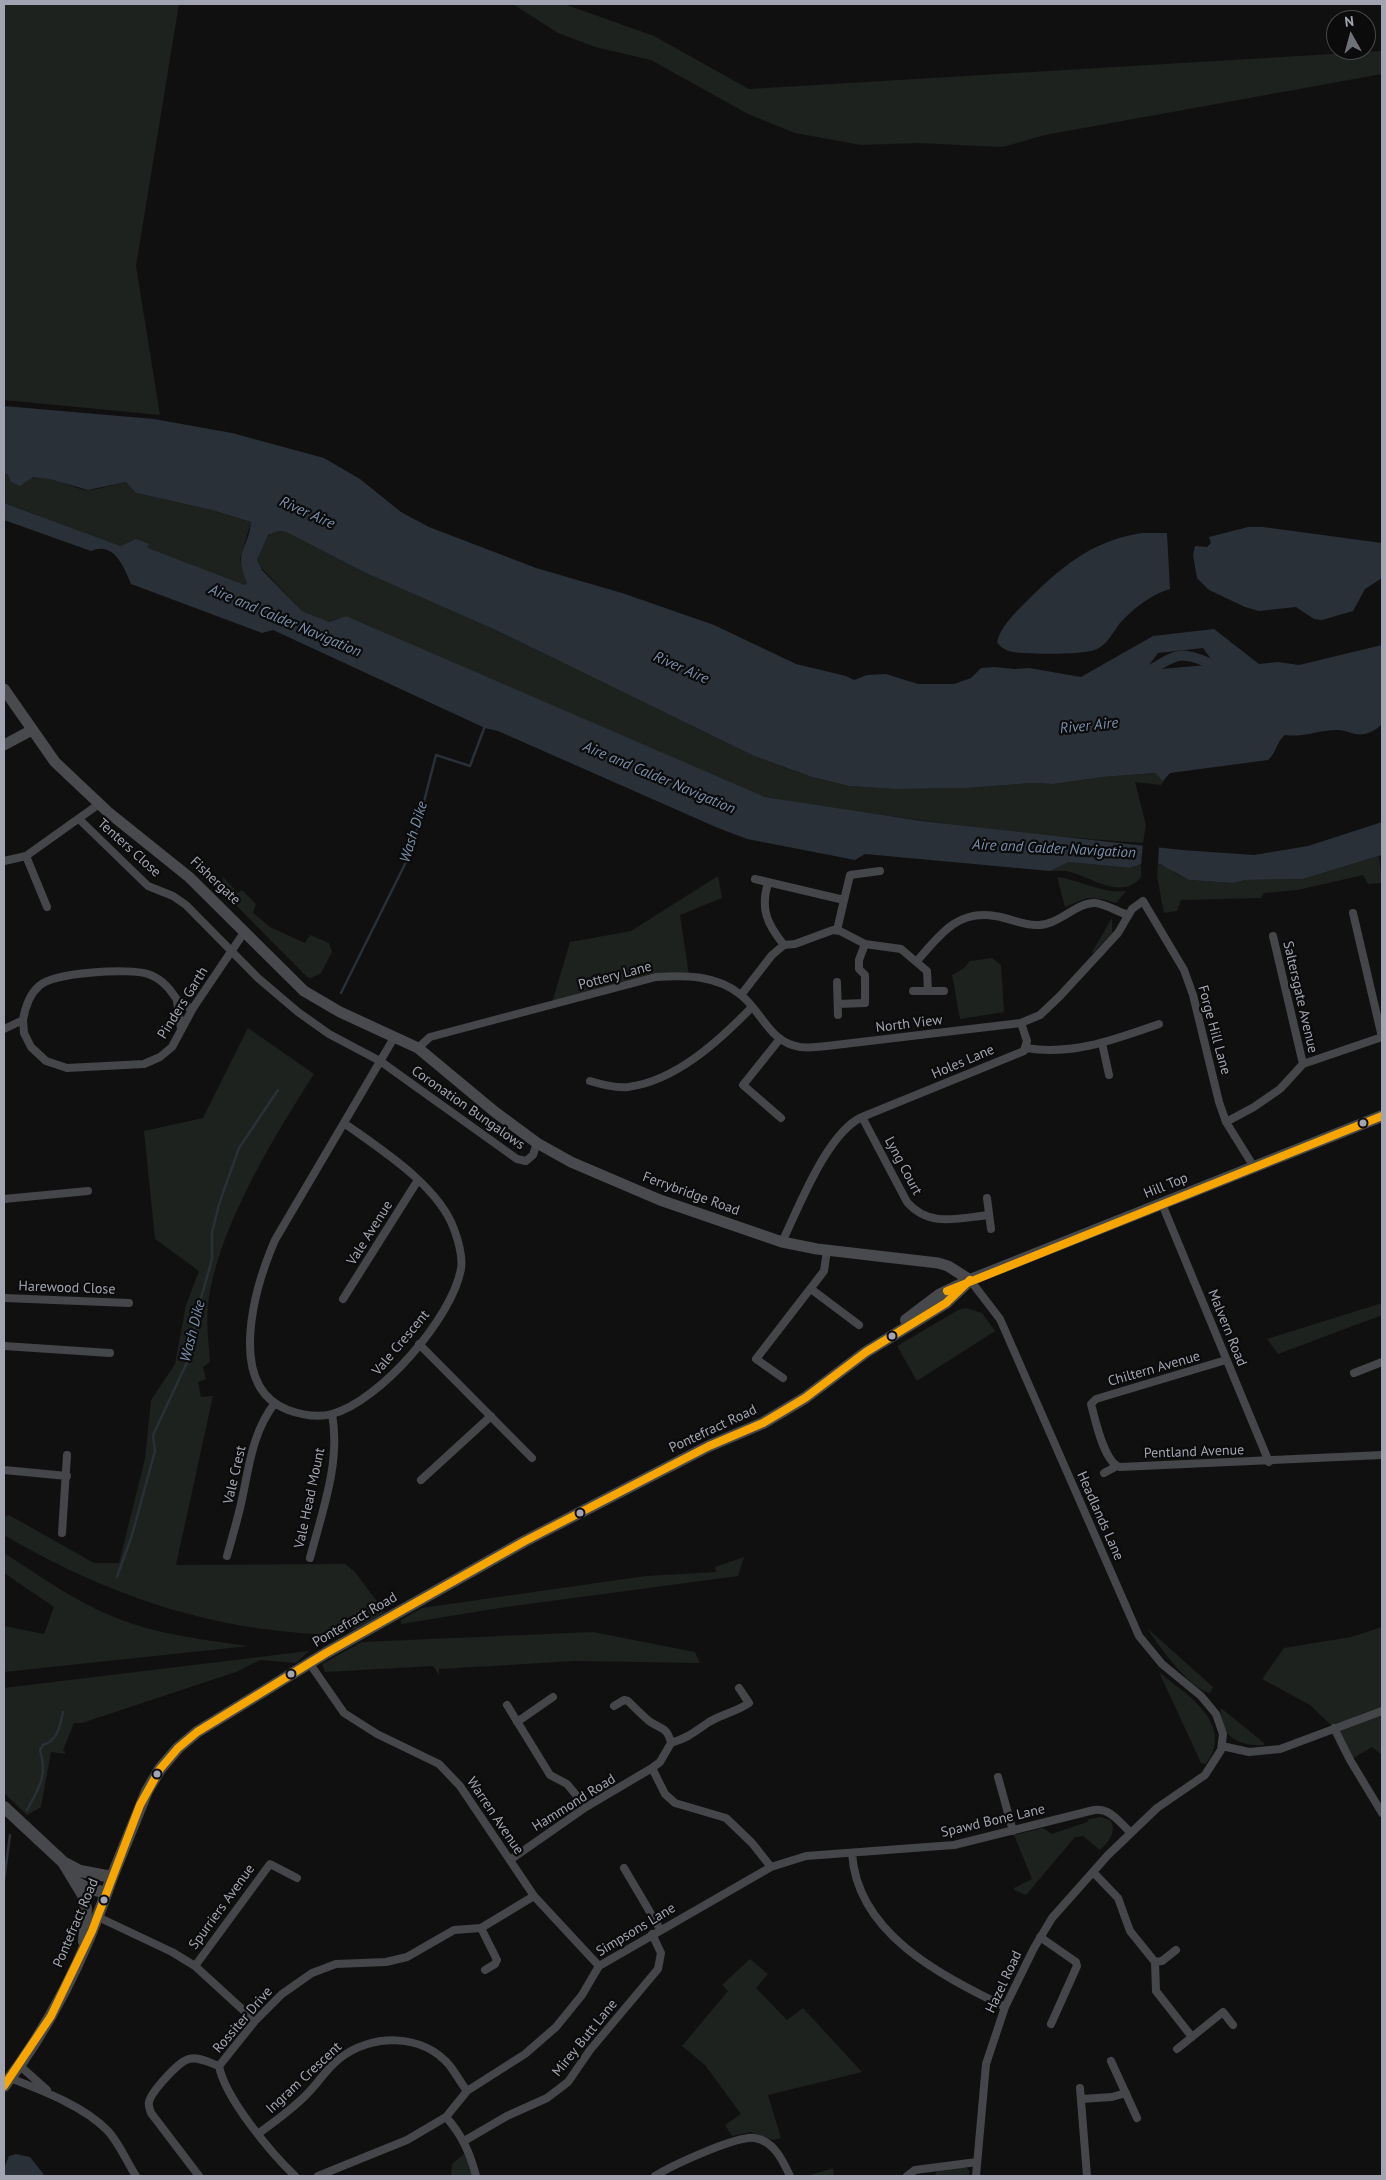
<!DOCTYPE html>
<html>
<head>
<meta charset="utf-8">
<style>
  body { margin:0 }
  #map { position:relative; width:1386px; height:2180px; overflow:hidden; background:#101011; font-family:"PT Sans",sans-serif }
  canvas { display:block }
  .frame { position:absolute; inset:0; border:5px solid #a2a5b1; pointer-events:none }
  .north { position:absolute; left:1326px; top:10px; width:50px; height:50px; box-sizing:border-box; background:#0b0b0c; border:1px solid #47494e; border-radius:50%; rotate:353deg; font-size:14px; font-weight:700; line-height:20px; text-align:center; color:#a2a5b1 }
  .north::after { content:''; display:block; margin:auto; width:18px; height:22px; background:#6f7179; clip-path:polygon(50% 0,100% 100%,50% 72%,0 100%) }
</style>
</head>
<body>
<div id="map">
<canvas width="1386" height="2180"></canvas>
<div class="frame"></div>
<div class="north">N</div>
</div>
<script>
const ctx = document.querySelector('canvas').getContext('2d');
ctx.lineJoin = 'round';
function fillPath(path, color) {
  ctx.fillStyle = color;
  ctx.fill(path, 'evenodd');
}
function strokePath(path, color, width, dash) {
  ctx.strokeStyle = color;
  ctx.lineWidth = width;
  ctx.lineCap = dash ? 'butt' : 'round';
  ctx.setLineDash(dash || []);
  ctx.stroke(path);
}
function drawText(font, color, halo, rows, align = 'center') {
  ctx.font = font + ' "PT Sans",sans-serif';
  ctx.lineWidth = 4.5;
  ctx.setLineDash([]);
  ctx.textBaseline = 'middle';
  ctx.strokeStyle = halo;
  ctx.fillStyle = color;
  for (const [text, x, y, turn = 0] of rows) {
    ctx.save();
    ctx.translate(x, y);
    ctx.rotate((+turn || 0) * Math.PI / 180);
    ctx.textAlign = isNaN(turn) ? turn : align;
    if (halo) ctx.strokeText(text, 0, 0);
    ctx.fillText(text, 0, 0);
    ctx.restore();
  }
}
fillPath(new Path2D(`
  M 4,4 L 179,4 L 136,266 L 160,415 L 4,400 Z
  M 513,4 L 564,4 L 654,36 L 749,89 L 1382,51 L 1382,74 L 1045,135 L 1003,147 L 918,143 L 861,145 L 795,133 L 748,114 L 651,60 L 595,47 L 558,33 Z
  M 4,472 L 24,483 C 39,466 70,489 87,490 C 99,490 114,484 126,482 L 136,493 L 212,510 L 251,522 L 240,559 L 247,583 L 245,585 L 151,549 L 146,547 L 148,545 L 121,546 L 4,503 Z
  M 279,531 L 286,532 L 368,574 L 500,632 L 754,756 L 812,777 L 849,786 L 897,789 L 968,788 L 1032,783 L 1053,784 L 1103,777 L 1155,773 L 1164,781 L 1161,785 L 1135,782 L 1146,825 L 1143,843 C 1016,835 890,817 765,797 L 740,790 L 346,616 L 328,622 L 302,611 L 258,564 L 257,560 L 267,536 Z
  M 1379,856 L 1382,883 L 1368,884 L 1363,875 L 1298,890 L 1264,893 L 1261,898 L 1181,900 L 1177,911 L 1164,913 L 1157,876 L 1158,864 L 1170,868 L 1175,873 L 1189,880 L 1233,883 L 1245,880 L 1303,879 Z
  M 1069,862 L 1130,868 L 1141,864 L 1141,877 C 1121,902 1089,875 1066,871 C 1061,871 1055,871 1050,871 Z
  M 718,876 L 722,898 L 680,915 L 689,975 L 656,977 L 551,1006 L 570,942 L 631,931 Z
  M 223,877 L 238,893 L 242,890 L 256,904 L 253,913 L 270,927 L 305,943 L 310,935 L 329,943 L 332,952 L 321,973 L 311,978 L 307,977 L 222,891 Z
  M 1057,877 C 1081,880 1101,894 1126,891 L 1116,903 L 1102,899 L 1087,898 L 1065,907 Z
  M 1112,918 L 1112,933 L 1093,953 L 1092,952 Z
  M 992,958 L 1001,965 L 1004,1012 L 960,1019 L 952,975 L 963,969 L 970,961 Z
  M 248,1028 L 314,1074 C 273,1138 217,1230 208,1305 C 206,1324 209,1344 210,1362 L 203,1367 L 206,1379 L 198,1382 L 201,1397 L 213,1396 L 176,1565 L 345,1564 L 355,1572 L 385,1612 C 375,1618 363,1627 352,1630 C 330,1637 303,1633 280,1631 C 182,1621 89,1585 4,1535 L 4,1517 L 9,1515 L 94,1563 L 119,1563 L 145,1459 L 151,1400 L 175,1364 L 186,1305 L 199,1271 L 155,1239 L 144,1131 L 203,1118 Z
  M 1382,1303 L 1382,1315 L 1278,1354 L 1267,1339 Z
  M 966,1308 L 982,1313 L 995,1331 L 917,1381 L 897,1346 L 958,1310 Z
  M 4,1553 C 35,1573 65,1594 98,1610 C 145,1633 198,1639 249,1646 L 4,1672 L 4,1626 L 44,1634 L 54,1607 L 4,1573 Z
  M 744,1557 L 738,1576 L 506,1607 L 401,1624 L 401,1620 L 422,1608 L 646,1576 L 716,1572 L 715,1567 Z
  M 1382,1627 L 1382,1755 L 1372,1747 L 1350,1760 L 1334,1728 L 1310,1705 L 1262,1679 L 1284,1648 L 1351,1637 Z
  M 1147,1628 L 1213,1687 L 1210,1693 C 1190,1690 1158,1645 1147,1628 Z
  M 593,1632 L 695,1652 L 700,1663 L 576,1661 L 439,1669 L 439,1675 L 433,1666 L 325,1672 L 322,1664 L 362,1642 Z
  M 309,1651 L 296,1663 L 260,1660 L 236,1672 L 82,1723 L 74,1723 L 63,1750 L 66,1754 L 51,1752 L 41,1807 L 27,1815 L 4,1793 L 4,1688 Z
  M 1159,1672 C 1185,1694 1236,1723 1206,1764 L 1201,1763 Z
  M 1221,1708 L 1264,1743 L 1264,1745 C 1240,1747 1218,1736 1221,1708 Z
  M 1101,1817 L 1110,1820 C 1118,1832 1108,1842 1100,1850 L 1083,1836 L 1075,1837 L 1026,1895 L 1014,1890 L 1014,1888 L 1032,1879 L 1014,1835 L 1043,1828 L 1052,1834 L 1087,1822 L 1089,1819 Z
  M 750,1959 L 768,1974 L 756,1988 L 787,2020 L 803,2008 L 862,2072 L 768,2095 L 781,2138 L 773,2140 L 751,2132 L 732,2136 L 725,2125 L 741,2114 L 705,2065 L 682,2046 L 728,1991 L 722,1985 Z
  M 465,2153 L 473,2176 L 451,2176 L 452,2164 Z
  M 965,2167 L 969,2170 L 970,2176 L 935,2176 L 937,2170 Z
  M 833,2168 L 834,2176 L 808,2176 Z`), '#1d221e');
fillPath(new Path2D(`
  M 4,406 L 154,419 L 232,433 L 324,458 L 360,479 L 401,512 L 429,527 L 536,568 L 622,593 L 714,625 L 796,664 L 846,676 L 854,680 L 867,675 L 886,674 L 918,684 L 954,684 L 971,678 L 981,668 L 994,667 L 1015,669 L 1029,668 L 1081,677 L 1153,636 L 1214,629 L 1259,664 L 1278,662 L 1299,665 L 1382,645 L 1382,724 C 1377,729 1372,732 1365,734 C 1355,736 1349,731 1339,730 C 1320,729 1304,738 1285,735 C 1276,742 1277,752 1268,760 L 1170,773 L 1163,781 L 1155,773 L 1103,777 L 1053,784 L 1032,783 L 968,788 L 894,789 L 849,786 L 812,777 L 754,756 L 500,632 L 368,574 L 286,532 L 279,531 L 268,535 L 257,560 L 262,570 L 302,611 L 329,622 L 346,616 L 765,797 L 922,821 L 1182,850 L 1254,855 L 1308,846 L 1382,822 L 1382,855 L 1303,879 L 1245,880 L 1233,883 L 1189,880 L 1160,864 L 1141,864 L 1130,868 L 1069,862 L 1050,871 L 865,854 L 855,860 L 747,839 L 718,828 L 498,731 L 485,728 L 273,630 L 262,633 L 131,584 C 124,567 114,541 91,551 L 4,520 L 4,503 L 121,546 L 136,539 L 149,544 L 147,547 L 151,549 L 245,585 L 247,583 C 233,548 248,552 251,522 L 212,510 L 136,493 L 126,482 L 88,490 L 50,479 L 33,477 L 20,486 L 11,482 L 8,475 L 4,472 ZM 1203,648 L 1211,659 L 1207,665 L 1150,670 L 1149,665 L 1158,653 Z
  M 1248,527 L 1263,527 L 1382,543 L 1382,578 L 1365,589 L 1353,611 L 1322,620 L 1314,619 L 1296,607 L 1259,611 L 1245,607 L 1209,590 L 1197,578 L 1193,555 L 1195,546 L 1207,547 L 1211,543 L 1209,537 Z
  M 1142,533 L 1167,533 L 1170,589 C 1150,595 1134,608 1120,623 C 1113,632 1108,644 1097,649 C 1086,655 1022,655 1009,651 C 1004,649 1000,647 997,642 C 1001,626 1014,614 1026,602 C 1061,567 1091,541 1142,533 Z
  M 16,2154 L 30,2157 L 45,2176 L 4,2176 L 4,2168 L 9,2156 Z`), '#293037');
fillPath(new Path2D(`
  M 1143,842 L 1159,844 L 1158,866 L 1141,866 Z`), '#101011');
strokePath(new Path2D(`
  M 341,993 L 411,852 L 436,755 L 470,766 L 485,726
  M 117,1577 L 132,1535 L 155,1451 L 153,1435 L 190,1356 L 196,1316 L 212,1259 L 212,1233 L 219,1204 L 239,1148 L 278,1090
  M 27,1810 C 39,1787 48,1777 40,1750 L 43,1745 C 58,1740 60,1726 63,1712
  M 4,1880 L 10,1835`), '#293037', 2.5);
strokePath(new Path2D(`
  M 1150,670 C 1177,655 1179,650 1209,663`), '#293037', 10);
strokePath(new Path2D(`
  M 80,820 L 148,886 L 173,896 L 186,905 L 258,978 L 298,1012 L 329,1034 L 380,1061 L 517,1159 L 526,1161 L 533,1155 L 537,1143
  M 26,856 L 47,907
  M 4,861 L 26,856 L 99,804
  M 755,879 L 844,900
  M 768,883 C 760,909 767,924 784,945
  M 1353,913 L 1382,1037
  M 837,930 L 850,875 L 880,871
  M 1273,936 L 1303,1064
  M 917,961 C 939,936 957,909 995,916 C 1010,918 1024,926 1039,925 C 1060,924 1077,902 1095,903 C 1106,904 1118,912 1128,915
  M 837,982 L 838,1015
  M 913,991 L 944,991
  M 741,995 L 772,955 L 784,945 L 795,944 L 833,930 L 840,931 L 865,944 L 901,949 L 927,971 L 928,991
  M 177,1001 L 181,1029
  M 838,1004 L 865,1003 L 865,975 L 859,969 L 859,960 L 865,944
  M 23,1020 C 25,1008 30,994 39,986 C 54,972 130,968 148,974 C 165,980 172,992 181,1006 L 193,1008
  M 4,1029 L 23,1020 L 24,1033 L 31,1047 L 46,1061 L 67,1068 L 144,1064 L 160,1057 L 172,1047 L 193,1008 L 245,931
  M 779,1040 L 743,1085 L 781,1118
  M 1102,1043 L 1109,1075
  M 418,1048 L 430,1037 L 656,977 C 685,975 717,975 741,995 C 763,1013 769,1042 800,1047 C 809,1048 819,1047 827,1046 L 1021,1023 L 1040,1015 L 1060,996 L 1118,933 L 1132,909 L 1143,901 L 1184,970 L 1193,995 L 1219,1102 L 1226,1122 L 1254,1167
  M 1026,1048 C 1072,1056 1116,1039 1159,1024
  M 590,1081 C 603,1085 616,1088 628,1087 C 676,1081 720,1040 752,1007
  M 862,1117 L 907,1202 C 929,1228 959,1218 989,1215
  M 1226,1122 L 1254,1107 L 1280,1089 L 1303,1064 L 1382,1037
  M 344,1123 C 380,1149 438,1185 454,1229 C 458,1240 463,1257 461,1269 C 452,1318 380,1401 332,1414 C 317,1418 302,1415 288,1410 C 224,1386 256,1284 275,1240 L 395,1036
  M 987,1198 L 991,1229
  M 4,1199 L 88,1191
  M 1162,1204 L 1269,1462
  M 782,1242 C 799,1207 827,1133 862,1117 L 1024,1051 L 1027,1041 L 1021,1023
  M 970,1280 L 1000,1319 L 1139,1636 L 1162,1664 L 1201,1696 L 1216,1714 L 1223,1734 L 1221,1750 L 1205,1775 L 1157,1808 L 1108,1855 L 1052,1918 L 1034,1948 L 1005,2007 L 986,2064 L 976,2176
  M 811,1289 L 859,1325
  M 4,1298 L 129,1303
  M 343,1299 L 418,1180
  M 419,1344 L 532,1458
  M 4,1346 L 110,1353
  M 1226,1360 L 1096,1399 L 1091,1404 C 1095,1419 1104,1463 1120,1467 L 1382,1455
  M 1354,1373 L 1382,1362
  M 783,1378 L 756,1359 L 824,1271 L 827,1250
  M 4,1470 L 67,1476
  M 1104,1473 L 1117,1466
  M 421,1480 L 491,1416
  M 62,1533 L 67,1455
  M 227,1556 C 232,1538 237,1521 241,1504 C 249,1468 252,1432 275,1403
  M 310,1558 C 322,1512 341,1462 332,1414
  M 310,1664 L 344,1713 L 377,1734 L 439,1764 L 460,1786 L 534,1896 L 599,1966
  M 507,1705 L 550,1775 L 567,1784 L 586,1807
  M 614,1706 L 624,1700 L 628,1701 C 635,1708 642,1715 649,1721 C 660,1729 667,1726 671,1743 L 660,1762 L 652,1768 L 665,1794 L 675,1803 L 726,1818 L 752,1843 L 771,1867
  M 517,1722 L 553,1697
  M 1334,1728 L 1350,1760 L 1382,1813
  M 671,1743 C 690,1737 694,1732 709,1722 C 722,1714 736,1712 749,1703 L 739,1688
  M 1222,1746 L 1249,1752 L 1280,1749 L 1382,1711
  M 998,1777 L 1013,1831
  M 852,1853 C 857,1934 941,1975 1005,2007
  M 510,1860 L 586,1807 L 652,1768
  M 624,1868 L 660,1929
  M 1093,1872 L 1118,1898 L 1130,1931 L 1155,1962 L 1162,1961 L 1176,1950
  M 98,1917 L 172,1952 L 195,1966 L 255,2021
  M 481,1928 L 497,1960 L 495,1964 L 485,1970
  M 1040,1937 L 1076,1962 L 1077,1966 L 1051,2024
  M 1155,1962 L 1156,1991 L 1192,2037
  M 195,1966 L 270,1864 L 297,1878
  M 1177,2049 L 1223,2012 L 1233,2025
  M 1111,2061 L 1137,2118
  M 19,2065 L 47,2090
  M 219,2066 L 255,2021 L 282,1994 L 312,1973 L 336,1964 L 386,1962 L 407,1957 L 454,1930 L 481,1928 L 534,1896
  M 219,2066 C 225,2098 271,2153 295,2176
  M 10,2078 C 41,2090 84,2106 108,2131 C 119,2143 127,2162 136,2176
  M 1080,2088 L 1087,2176
  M 1081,2099 L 1112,2097 L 1126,2093
  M 446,2117 C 462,2135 470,2153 476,2176
  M 258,2134 C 275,2121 293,2109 308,2093 C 319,2082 327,2068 339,2059 C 371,2033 423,2033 450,2066 C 456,2074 461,2083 467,2091
  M 464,2141 L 507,2116 L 547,2098 L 568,2082 L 590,2050 L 658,1969 L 661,1953 L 652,1934
  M 199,2176 L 151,2113 C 150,2109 148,2106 149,2102 C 151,2092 179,2061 189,2059 C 198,2056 210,2063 219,2066
  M 318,2176 L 407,2140 L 446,2117 L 467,2091 L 525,2054 L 556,2027 L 582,1995 L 599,1966 L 771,1867 L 806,1856 L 954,1845 L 1094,1810 C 1111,1808 1119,1822 1130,1832
  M 655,2176 C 671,2166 737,2135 755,2138 C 774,2141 783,2161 790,2176
  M 907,2176 L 915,2170 L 977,2162`), '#454649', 8);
strokePath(new Path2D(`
  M 4,689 L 55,762 L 108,812 L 189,877 L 304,991 L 340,1012 L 418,1048 L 495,1112 L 537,1143 L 571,1162 L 660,1200 L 782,1242 L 817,1249 L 938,1263 L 948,1266 L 970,1280
  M 4,745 L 32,730`), '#494a4d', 11);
strokePath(new Path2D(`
  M 906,1320 L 939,1295 L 970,1280 L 1382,1116
  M 112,1877 L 147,1791 L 160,1769 L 178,1748 L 197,1732 L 326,1653 L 525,1541 L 709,1446 L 763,1423 L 805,1398 L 866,1352 L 946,1303 L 970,1280`), '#47484b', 12);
strokePath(new Path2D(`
  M 4,1807 L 63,1862 L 80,1871 L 112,1877 C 87,1951 52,2024 4,2086
  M 63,1862 L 83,1895 L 86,1909 L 84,1942
  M 76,1882 L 85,1887 L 106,1893`), '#47484b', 12);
strokePath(new Path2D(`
  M 947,1291 L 1382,1116
  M 4,2086 L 51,2016 L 92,1931 L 140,1805 L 160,1769 L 178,1748 L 197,1732 L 326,1653 L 525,1541 L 709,1446 L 763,1423 L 805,1398 L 866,1352 L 946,1303 L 970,1280`), '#f7a600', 8);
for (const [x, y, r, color] of [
  [1363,1123,4.5,"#a2a5b1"],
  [892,1336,4.5,"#a2a5b1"],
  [580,1513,4.5,"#a2a5b1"],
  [291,1674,4.5,"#a2a5b1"],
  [157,1774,4.5,"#a2a5b1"],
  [104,1900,4.5,"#a2a5b1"]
]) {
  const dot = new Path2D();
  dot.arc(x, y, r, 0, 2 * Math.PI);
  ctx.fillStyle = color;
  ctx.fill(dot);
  strokePath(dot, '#0b0b0c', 2);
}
drawText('14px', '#a2a5b1', '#0b0b0c', [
  ["Tenters Close",129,848,42],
  ["Fishergate",215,881,43],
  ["Pottery Lane",615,976,-15],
  ["Saltersgate Avenue",1300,997,77],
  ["Pinders Garth",183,1003,-58],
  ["North View",909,1024,-7],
  ["Forge Hill Lane",1214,1030,75],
  ["Holes Lane",963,1062,-23],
  ["Coronation Bungalows",468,1108,35],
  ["Lyng Court",903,1166,62],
  ["Hill Top",1166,1186,-22],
  ["Ferrybridge Road",691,1194,20],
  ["Vale Avenue",370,1233,-58],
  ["Harewood Close",67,1288,2],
  ["Malvern Road",1227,1328,68],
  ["Vale Crescent",401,1343,-50],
  ["Chiltern Avenue",1154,1369,-16],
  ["Pontefract Road",713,1429,-25],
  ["Pentland Avenue",1194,1452,-2],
  ["Vale Crest",235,1475,-77],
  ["Vale Head Mount",310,1498,-78],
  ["Headlands Lane",1100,1516,66],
  ["Pontefract Road",355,1620,-30],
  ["Hammond Road",574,1803,-32],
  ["Warren Avenue",495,1816,56],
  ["Spawd Bone Lane",993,1821,-13],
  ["Spurriers Avenue",222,1907,-54],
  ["Pontefract Road",76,1923,-67],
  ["Simpsons Lane",636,1930,-31],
  ["Hazel Road",1004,1982,-65],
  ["Rossiter Drive",243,2020,-49],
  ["Mirey Butt Lane",585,2038,-51],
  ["Ingram Crescent",304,2078,-43]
]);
drawText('italic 15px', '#7a8eab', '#0b0b0c', [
  ["River Aire",307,513,24],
  ["Aire and Calder Navigation",285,621,23],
  ["River Aire",681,668,24],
  ["River Aire",1089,726,-6],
  ["Aire and Calder Navigation",659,778,23],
  ["Wash Dike",414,832,-73],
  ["Aire and Calder Navigation",1054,849,3],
  ["Wash Dike",193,1331,-76]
]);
</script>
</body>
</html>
